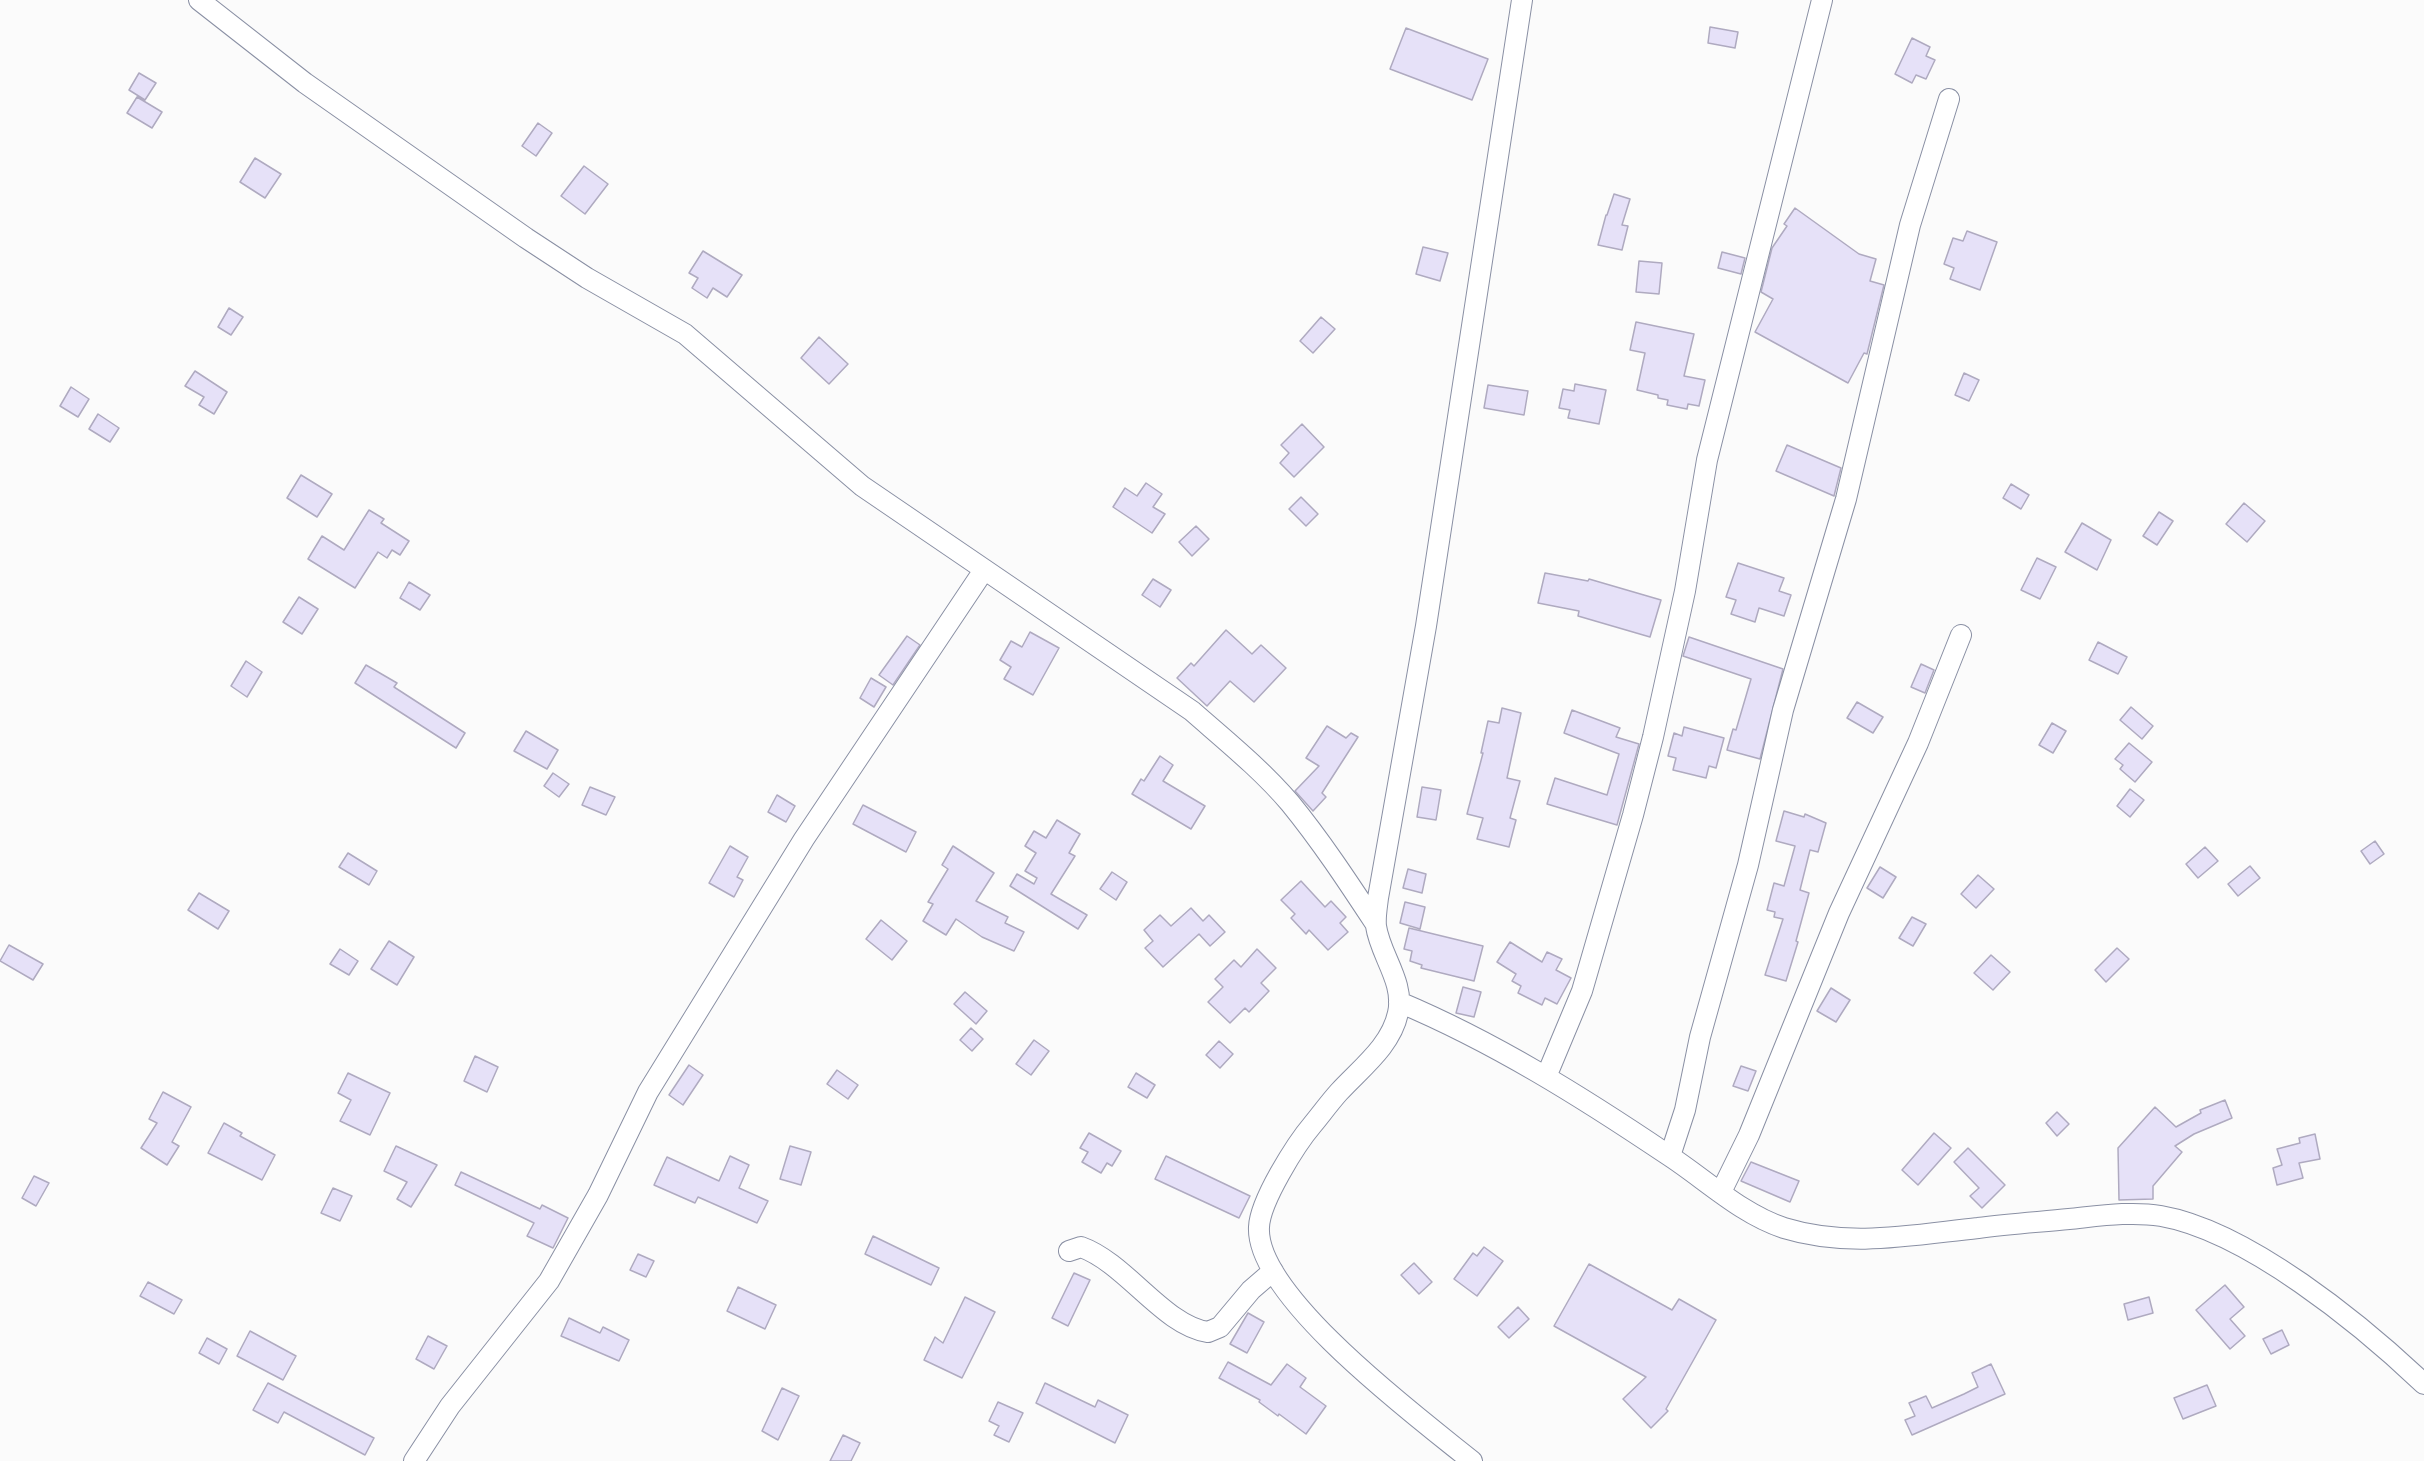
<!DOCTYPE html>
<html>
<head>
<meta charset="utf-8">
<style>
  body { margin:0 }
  canvas { display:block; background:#fbfbfb }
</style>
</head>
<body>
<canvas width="2424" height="1461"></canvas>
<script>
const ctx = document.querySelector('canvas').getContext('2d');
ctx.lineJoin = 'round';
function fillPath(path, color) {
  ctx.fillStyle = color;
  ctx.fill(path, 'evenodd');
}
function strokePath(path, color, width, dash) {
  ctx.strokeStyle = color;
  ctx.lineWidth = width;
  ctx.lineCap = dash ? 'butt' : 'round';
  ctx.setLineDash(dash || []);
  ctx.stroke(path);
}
const building = new Path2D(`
  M 1710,27 L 1738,32 L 1735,48 L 1708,43 Z
  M 1406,28 L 1488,59 L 1472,100 L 1390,69 Z
  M 1912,38 L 1930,47 L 1926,56 L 1935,60 L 1926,79 L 1916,75 L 1912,83 L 1895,74 Z
  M 139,73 L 156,83 L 145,100 L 129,90 Z
  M 137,97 L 162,112 L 152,128 L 127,113 Z
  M 538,123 L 552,133 L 536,156 L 522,146 Z
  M 255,158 L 281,174 L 265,198 L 240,182 Z
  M 584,166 L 608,184 L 585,214 L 561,196 Z
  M 1614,194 L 1630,199 L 1622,225 L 1628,226 L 1622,250 L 1598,245 L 1606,215 L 1607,215 Z
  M 1795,208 L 1859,254 L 1876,259 L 1870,281 L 1884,285 L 1867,354 L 1864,353 L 1848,383 L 1755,332 L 1773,299 L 1761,292 L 1772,248 L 1787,226 L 1784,224 Z
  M 1967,231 L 1997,242 L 1980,290 L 1950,279 L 1954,268 L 1944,264 L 1953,238 L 1963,241 Z
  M 1423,247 L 1448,253 L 1440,281 L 1416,274 Z
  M 703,251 L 742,275 L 727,297 L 713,288 L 707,298 L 692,288 L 698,278 L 689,273 Z
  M 1722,252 L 1745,258 L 1741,274 L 1718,268 Z
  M 1639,261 L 1662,263 L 1659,294 L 1636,292 Z
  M 229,308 L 243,317 L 231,335 L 218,327 Z
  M 1321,317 L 1335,329 L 1313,353 L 1300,341 Z
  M 1636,322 L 1694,334 L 1684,376 L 1705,380 L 1699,406 L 1688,404 L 1687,409 L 1667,405 L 1668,400 L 1658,398 L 1658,395 L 1637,390 L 1645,353 L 1630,350 Z
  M 819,337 L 848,364 L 829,384 L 801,358 Z
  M 195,371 L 227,392 L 214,414 L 199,405 L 204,397 L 185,386 Z
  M 1964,373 L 1979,380 L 1969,401 L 1955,395 Z
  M 1575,384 L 1606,390 L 1599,424 L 1568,418 L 1570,410 L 1559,408 L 1563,389 L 1574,391 Z
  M 1488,385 L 1528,391 L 1524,415 L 1484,408 Z
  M 71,387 L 89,399 L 78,417 L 60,406 Z
  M 98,414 L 119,428 L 110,442 L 89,429 Z
  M 1302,424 L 1324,447 L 1294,477 L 1280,463 L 1289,453 L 1281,445 Z
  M 1787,445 L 1841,468 L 1834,496 L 1776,471 Z
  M 301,475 L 332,494 L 317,517 L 287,498 Z
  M 1146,483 L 1162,494 L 1153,507 L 1165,514 L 1152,533 L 1113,507 L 1125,488 L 1137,496 Z
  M 2011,484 L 2029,495 L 2021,509 L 2003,498 Z
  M 1301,497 L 1318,514 L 1306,526 L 1289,509 Z
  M 2244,503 L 2265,521 L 2247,542 L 2226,524 Z
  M 369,510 L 384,519 L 381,523 L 409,541 L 400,555 L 392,550 L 387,558 L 378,552 L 355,588 L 308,559 L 322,536 L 344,550 Z
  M 2159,512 L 2173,521 L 2157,545 L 2143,536 Z
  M 2082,523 L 2111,540 L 2097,570 L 2065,552 Z
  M 1196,526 L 1209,539 L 1192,556 L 1179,542 Z
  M 2037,558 L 2056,567 L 2040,599 L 2021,590 Z
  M 1738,563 L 1784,578 L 1779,591 L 1791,595 L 1784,616 L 1759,608 L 1755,622 L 1731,614 L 1736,600 L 1726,597 Z
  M 1545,573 L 1588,581 L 1589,579 L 1661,600 L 1650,637 L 1578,616 L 1579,611 L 1538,603 Z
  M 1153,579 L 1171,590 L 1160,607 L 1142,595 Z
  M 409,582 L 430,595 L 420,610 L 400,598 Z
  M 299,597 L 318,609 L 302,634 L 283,622 Z
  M 1226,630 L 1252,654 L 1261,645 L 1286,668 L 1254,702 L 1230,681 L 1207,706 L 1177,678 L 1191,663 L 1194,666 Z
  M 1030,632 L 1059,648 L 1033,695 L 1004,679 L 1011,667 L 1000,660 L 1011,641 L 1022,647 Z
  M 907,636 L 920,645 L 893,685 L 879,675 Z
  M 1689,637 L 1783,669 L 1760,759 L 1727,750 L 1733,729 L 1736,730 L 1751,679 L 1683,656 Z
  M 2098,642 L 2127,657 L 2118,674 L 2089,660 Z
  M 246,661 L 262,672 L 247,697 L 231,686 Z
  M 1921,664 L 1934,670 L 1925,693 L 1911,687 Z
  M 366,665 L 397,683 L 394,687 L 465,733 L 456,748 L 355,683 Z
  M 871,678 L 886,687 L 874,707 L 860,698 Z
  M 1857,702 L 1883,717 L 1873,733 L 1847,718 Z
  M 2131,707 L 2153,726 L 2142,739 L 2120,720 Z
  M 1502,708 L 1521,713 L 1507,778 L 1520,781 L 1510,818 L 1516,820 L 1509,847 L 1477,839 L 1483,818 L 1467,814 L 1483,753 L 1481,753 L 1488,721 L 1499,723 Z
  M 1572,710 L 1620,728 L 1616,737 L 1639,744 L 1617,825 L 1547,804 L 1555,778 L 1607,795 L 1619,754 L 1564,733 Z
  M 2052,723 L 2066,731 L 2053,753 L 2039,745 Z
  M 1327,726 L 1346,738 L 1351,733 L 1358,737 L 1322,793 L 1326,797 L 1313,811 L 1295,791 L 1319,766 L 1306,758 Z
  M 1684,727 L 1724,738 L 1716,768 L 1709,766 L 1706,778 L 1673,770 L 1676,758 L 1668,756 L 1674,733 L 1682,736 Z
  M 526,731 L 558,750 L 547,769 L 514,751 Z
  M 2129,743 L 2152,762 L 2135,782 L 2120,769 L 2123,765 L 2115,759 Z
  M 1160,756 L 1173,765 L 1163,781 L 1205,806 L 1191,829 L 1132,794 L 1141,779 L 1144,781 Z
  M 553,773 L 569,784 L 559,797 L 544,786 Z
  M 590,787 L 615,797 L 606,815 L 582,805 Z
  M 1422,787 L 1441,790 L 1436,820 L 1417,817 Z
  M 2130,789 L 2144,800 L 2130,817 L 2117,806 Z
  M 777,795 L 795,806 L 786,822 L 768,812 Z
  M 863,805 L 916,832 L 906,852 L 853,824 Z
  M 1784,811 L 1804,817 L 1805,814 L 1826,823 L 1818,852 L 1810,850 L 1800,890 L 1809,893 L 1796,941 L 1798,942 L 1786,981 L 1765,975 L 1783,919 L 1774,917 L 1775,912 L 1767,910 L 1774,883 L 1784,886 L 1795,846 L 1776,841 Z
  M 1057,820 L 1080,834 L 1069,853 L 1075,856 L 1051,894 L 1087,915 L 1078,929 L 1010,886 L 1017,874 L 1034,884 L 1037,878 L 1025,871 L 1036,853 L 1025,846 L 1034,831 L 1046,838 Z
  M 2375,841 L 2384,854 L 2370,864 L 2361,851 Z
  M 730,846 L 748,857 L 737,877 L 743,880 L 734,897 L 709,883 Z
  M 953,846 L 994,873 L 976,901 L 1008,917 L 1005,923 L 1024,932 L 1014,951 L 982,937 L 956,919 L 946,935 L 923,921 L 933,904 L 928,902 L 948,869 L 942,865 Z
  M 2205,847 L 2218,861 L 2198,878 L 2186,864 Z
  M 348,853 L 377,871 L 369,885 L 339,867 Z
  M 2250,866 L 2260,878 L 2238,896 L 2228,884 Z
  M 1880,867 L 1896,877 L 1883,898 L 1867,888 Z
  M 1408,869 L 1426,874 L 1422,893 L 1403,888 Z
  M 1112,872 L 1127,882 L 1116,900 L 1100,889 Z
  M 1978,875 L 1994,889 L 1976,908 L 1961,894 Z
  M 1301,881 L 1325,907 L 1331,901 L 1346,917 L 1340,923 L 1348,932 L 1328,950 L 1309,930 L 1306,934 L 1291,918 L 1295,914 L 1281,900 Z
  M 199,893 L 229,911 L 218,929 L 188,910 Z
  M 1405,902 L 1425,907 L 1420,929 L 1400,923 Z
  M 1191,908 L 1203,921 L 1209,915 L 1225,932 L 1210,946 L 1199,934 L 1163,967 L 1145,948 L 1153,941 L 1144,930 L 1160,915 L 1171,926 Z
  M 1912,917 L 1926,924 L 1913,946 L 1899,938 Z
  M 881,920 L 907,941 L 892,960 L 866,939 Z
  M 1409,928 L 1483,946 L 1474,981 L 1421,968 L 1422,965 L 1410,961 L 1412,951 L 1404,949 Z
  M 389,941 L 414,957 L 397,985 L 371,969 Z
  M 1510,942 L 1542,962 L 1547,952 L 1562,959 L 1556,970 L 1571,978 L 1557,1004 L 1545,998 L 1542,1005 L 1518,993 L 1521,986 L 1512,981 L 1516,974 L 1497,962 Z
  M 9,945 L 43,964 L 33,980 L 0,961 Z
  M 2117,948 L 2129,959 L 2106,982 L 2095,970 Z
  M 340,949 L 358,961 L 349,975 L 330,964 Z
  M 1257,949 L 1276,968 L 1261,983 L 1269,991 L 1249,1012 L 1245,1008 L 1230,1023 L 1208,1002 L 1223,987 L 1215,979 L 1234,960 L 1241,967 Z
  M 1991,955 L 2010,972 L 1993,990 L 1974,973 Z
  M 1463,987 L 1481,992 L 1474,1017 L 1456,1013 Z
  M 1831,988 L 1850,1000 L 1836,1022 L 1817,1011 Z
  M 965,992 L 987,1011 L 976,1024 L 954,1004 Z
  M 971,1028 L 983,1039 L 972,1051 L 960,1040 Z
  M 1034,1040 L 1049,1051 L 1031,1075 L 1016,1064 Z
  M 1219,1041 L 1233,1054 L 1220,1068 L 1206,1055 Z
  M 475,1056 L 498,1067 L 487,1092 L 464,1081 Z
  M 689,1065 L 703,1075 L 683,1105 L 669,1095 Z
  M 1741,1066 L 1756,1071 L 1748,1091 L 1733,1086 Z
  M 837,1070 L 858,1085 L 848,1099 L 827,1084 Z
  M 348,1073 L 390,1093 L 370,1135 L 340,1121 L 351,1100 L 338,1093 Z
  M 1136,1073 L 1155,1085 L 1147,1098 L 1128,1087 Z
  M 163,1092 L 191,1107 L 172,1142 L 179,1146 L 167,1165 L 141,1148 L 157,1123 L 149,1119 Z
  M 2225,1100 L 2232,1118 L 2194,1134 L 2175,1146 L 2182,1152 L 2153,1186 L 2153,1199 L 2119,1200 L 2118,1148 L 2155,1107 L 2176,1127 L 2201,1113 L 2200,1110 Z
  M 2057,1112 L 2069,1124 L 2057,1136 L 2046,1123 Z
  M 224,1123 L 242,1133 L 240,1136 L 275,1155 L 262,1180 L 208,1153 Z
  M 1089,1133 L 1121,1151 L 1112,1166 L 1107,1163 L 1101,1173 L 1082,1162 L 1088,1152 L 1080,1148 Z
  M 1934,1133 L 1951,1148 L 1918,1185 L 1902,1170 Z
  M 2315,1134 L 2320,1159 L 2299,1163 L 2303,1178 L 2277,1185 L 2273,1168 L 2282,1165 L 2277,1149 L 2300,1143 L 2299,1138 Z
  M 396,1146 L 437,1165 L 411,1207 L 397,1199 L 407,1182 L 384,1171 Z
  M 790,1146 L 811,1152 L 801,1185 L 780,1179 Z
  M 1968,1148 L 2005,1185 L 1982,1208 L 1970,1196 L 1979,1188 L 1954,1162 Z
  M 730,1156 L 749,1165 L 739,1188 L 768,1201 L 757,1223 L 698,1197 L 695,1203 L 654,1185 L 667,1157 L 719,1181 Z
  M 1166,1156 L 1250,1196 L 1239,1218 L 1155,1179 Z
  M 1751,1162 L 1799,1181 L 1790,1202 L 1741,1181 Z
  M 461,1172 L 540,1209 L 542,1205 L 568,1218 L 553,1248 L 527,1236 L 534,1223 L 455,1185 Z
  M 34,1176 L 49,1183 L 36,1206 L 22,1198 Z
  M 333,1188 L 352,1196 L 340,1221 L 321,1213 Z
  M 873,1236 L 939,1268 L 931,1285 L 865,1254 Z
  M 1484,1247 L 1503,1261 L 1477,1296 L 1454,1279 L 1473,1253 L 1477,1256 Z
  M 638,1254 L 654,1261 L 646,1277 L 630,1270 Z
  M 1414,1263 L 1432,1282 L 1419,1294 L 1401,1275 Z
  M 1589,1264 L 1672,1310 L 1679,1299 L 1716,1320 L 1666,1409 L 1668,1411 L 1651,1428 L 1623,1399 L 1646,1377 L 1554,1326 Z
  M 1074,1273 L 1090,1280 L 1068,1326 L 1052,1318 Z
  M 148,1282 L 182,1300 L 174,1314 L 140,1296 Z
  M 2225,1285 L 2244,1307 L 2230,1319 L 2245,1336 L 2230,1349 L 2196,1310 Z
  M 738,1287 L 776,1305 L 765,1329 L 727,1311 Z
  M 965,1297 L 995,1312 L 962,1378 L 924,1360 L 935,1337 L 943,1343 Z
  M 2149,1297 L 2153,1313 L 2128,1320 L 2124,1304 Z
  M 1518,1307 L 1529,1319 L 1509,1338 L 1498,1327 Z
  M 1248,1313 L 1264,1322 L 1247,1353 L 1230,1344 Z
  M 569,1318 L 600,1333 L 603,1327 L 629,1340 L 619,1361 L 561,1336 Z
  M 2282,1330 L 2289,1345 L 2271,1354 L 2263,1339 Z
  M 250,1331 L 296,1356 L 283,1380 L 237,1356 Z
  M 428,1336 L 447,1346 L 434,1369 L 416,1359 Z
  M 207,1338 L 227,1349 L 219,1364 L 199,1353 Z
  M 1228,1362 L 1271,1385 L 1287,1364 L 1306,1378 L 1300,1387 L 1326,1406 L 1306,1434 L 1279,1414 L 1278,1416 L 1259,1402 L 1260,1400 L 1219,1378 Z
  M 1991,1364 L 2005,1394 L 1912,1435 L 1905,1420 L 1915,1416 L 1909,1403 L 1926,1396 L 1932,1408 L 1964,1394 L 1978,1387 L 1972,1373 Z
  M 268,1383 L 374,1438 L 365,1455 L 284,1412 L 278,1423 L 253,1410 Z
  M 1045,1383 L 1095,1407 L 1098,1400 L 1128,1415 L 1115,1443 L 1036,1403 Z
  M 2207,1385 L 2216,1406 L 2183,1419 L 2174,1398 Z
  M 782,1388 L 799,1396 L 778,1440 L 762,1431 Z
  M 998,1402 L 1023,1413 L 1009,1442 L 994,1435 L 999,1426 L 989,1421 Z
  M 843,1435 L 860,1443 L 851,1461 L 830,1461 Z`);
fillPath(building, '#e6e1f8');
strokePath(building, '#afaac0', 1.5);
const minor = new Path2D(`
  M 199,0 L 305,83 L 526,238 L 587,278 L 685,334 L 862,486 L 1192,711 C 1225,740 1261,769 1290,803 C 1321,841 1348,882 1375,923
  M 1399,1002 C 1494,1042 1582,1097 1668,1155 C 1705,1179 1741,1214 1784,1228 C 1849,1248 1912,1235 1978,1228 C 2008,1224 2039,1222 2069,1219 C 2099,1216 2131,1211 2161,1216 C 2247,1231 2361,1324 2424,1384
  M 1546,1077 L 1582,991 L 1633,815 L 1653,737 L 1685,591 L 1707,460 L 1822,0
  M 1670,1156 L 1685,1110 L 1700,1037 L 1748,865 L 1783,710 L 1846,499 L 1910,225 L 1949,99
  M 1721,1192 L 1749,1135 L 1839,913 L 1918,743 L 1961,635
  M 1069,1251 L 1081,1247 C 1126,1263 1164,1326 1208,1332 L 1220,1327 L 1251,1290 L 1273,1271
  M 414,1461 L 450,1406 L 549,1281 L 598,1195 L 648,1092 L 804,839 L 984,570
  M 1472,1461 C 1420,1419 1255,1296 1259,1227 C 1260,1201 1296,1144 1313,1124 C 1322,1113 1330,1102 1339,1092 C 1361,1068 1391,1046 1398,1013 C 1405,982 1380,955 1376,926 C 1375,917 1377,907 1378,898 L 1426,626 L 1522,0`);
strokePath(minor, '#8a90a4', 22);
strokePath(minor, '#fff', 20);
</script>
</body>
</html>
